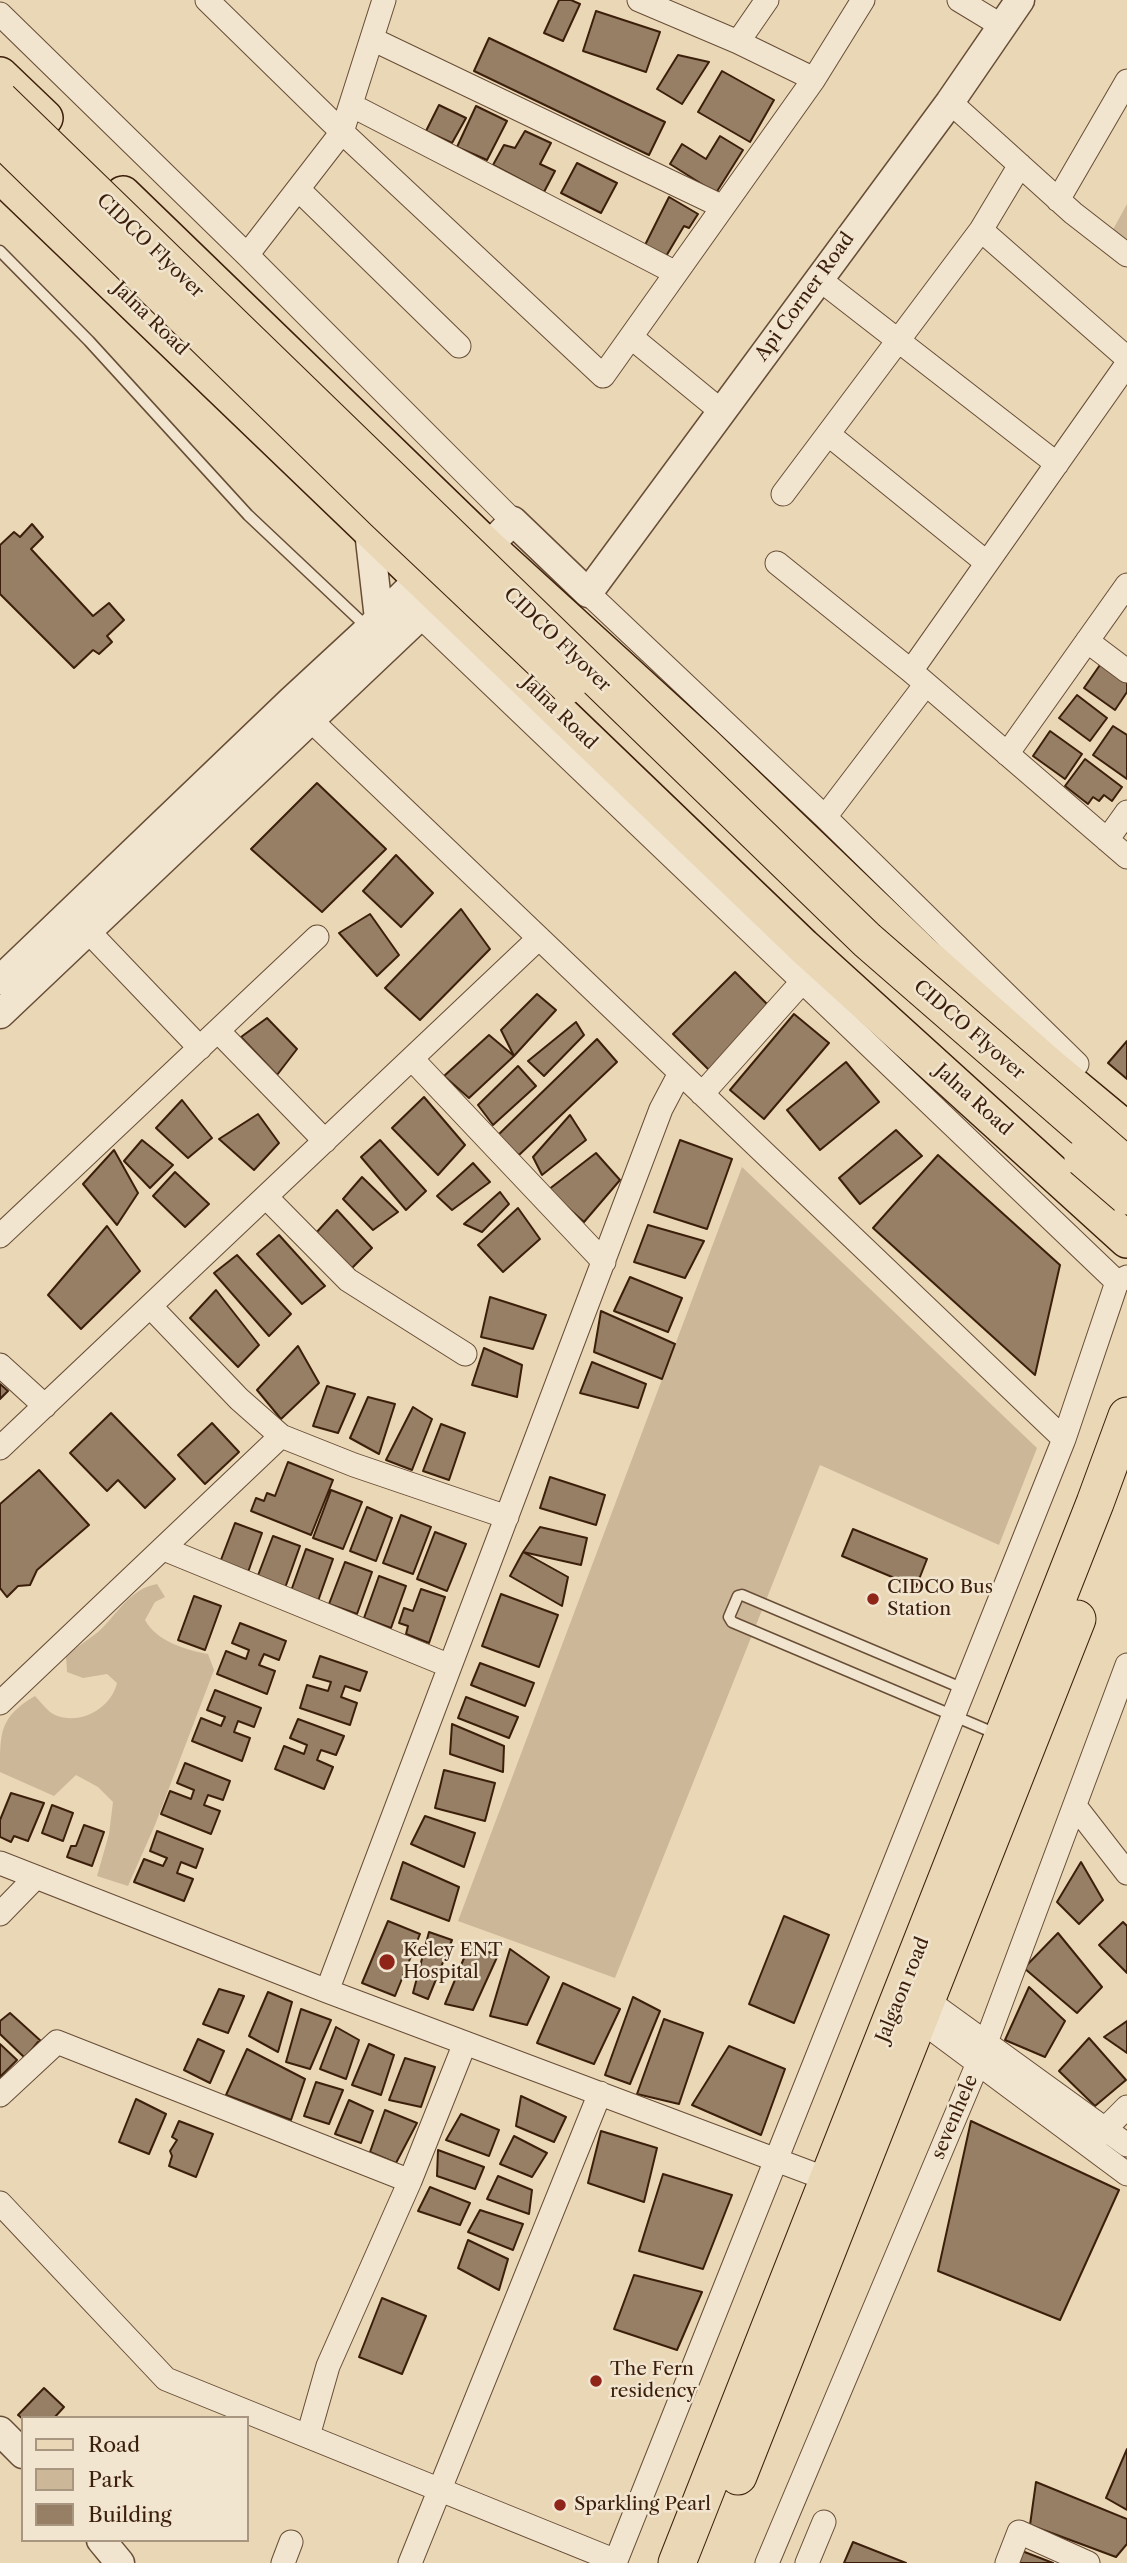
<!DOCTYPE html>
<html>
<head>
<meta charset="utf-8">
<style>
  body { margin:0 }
  #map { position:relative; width:1127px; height:2563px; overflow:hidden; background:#ead7b6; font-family:"Libre Caslon Text",serif }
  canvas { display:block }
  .legend { position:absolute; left:21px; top:2416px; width:228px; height:126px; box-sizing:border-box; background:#f1e5d0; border:2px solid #a99681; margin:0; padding:9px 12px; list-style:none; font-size:21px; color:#3c1f0b }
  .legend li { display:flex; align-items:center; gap:14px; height:35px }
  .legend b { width:35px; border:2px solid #a99681 }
</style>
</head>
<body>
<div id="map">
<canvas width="1127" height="2563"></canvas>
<ul class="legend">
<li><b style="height:9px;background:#ead7b6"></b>Road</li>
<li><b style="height:19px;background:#ccb899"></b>Park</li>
<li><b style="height:19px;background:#967f64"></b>Building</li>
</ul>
</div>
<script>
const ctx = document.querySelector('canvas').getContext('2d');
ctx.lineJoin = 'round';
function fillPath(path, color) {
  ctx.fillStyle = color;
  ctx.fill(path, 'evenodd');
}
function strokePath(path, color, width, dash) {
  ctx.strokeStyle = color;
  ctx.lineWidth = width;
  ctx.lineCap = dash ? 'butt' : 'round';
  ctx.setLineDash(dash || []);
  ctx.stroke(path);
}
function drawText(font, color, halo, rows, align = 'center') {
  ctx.font = font + ' "Libre Caslon Text",serif';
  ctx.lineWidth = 5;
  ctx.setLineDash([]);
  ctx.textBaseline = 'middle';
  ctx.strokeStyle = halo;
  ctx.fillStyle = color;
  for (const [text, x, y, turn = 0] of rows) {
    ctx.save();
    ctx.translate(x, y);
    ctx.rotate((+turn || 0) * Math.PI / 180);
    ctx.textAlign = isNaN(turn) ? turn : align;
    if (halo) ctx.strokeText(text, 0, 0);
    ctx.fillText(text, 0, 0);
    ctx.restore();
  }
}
fillPath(new Path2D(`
  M 1127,204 L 1127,243 L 1110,235 Z
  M 742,1167 L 1037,1448 L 999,1545 L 820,1465 L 615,1978 L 458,1921 Z
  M 157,1584 L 165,1597 L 155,1602 L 145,1620 C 156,1641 186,1650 208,1654 L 214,1670 L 155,1825 L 128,1886 L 97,1876 L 109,1834 L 113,1802 L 98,1787 L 76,1775 L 54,1796 L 0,1772 C 0,1731 0,1717 35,1696 C 40,1701 48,1712 55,1715 C 81,1726 111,1708 117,1683 L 107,1674 L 83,1678 L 67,1672 L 66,1655 C 77,1647 88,1640 98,1632 C 117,1615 129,1589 157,1584 Z`), '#ccb899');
const building = new Path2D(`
  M 559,0 L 571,0 L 580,4 L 563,41 L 544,33 Z
  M 596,11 L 660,32 L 646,72 L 583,51 Z
  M 489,38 L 665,122 L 649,155 L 474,71 Z
  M 678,55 L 709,62 L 682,104 L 657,89 Z
  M 722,71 L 774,100 L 750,142 L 698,112 Z
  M 439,105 L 466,118 L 452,143 L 426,131 Z
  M 476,106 L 507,121 L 487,160 L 457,147 Z
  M 525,131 L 551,143 L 540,164 L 555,171 L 544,192 L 493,165 L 504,145 L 515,148 Z
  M 720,136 L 743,150 L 716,193 L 670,164 L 682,144 L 706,159 Z
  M 577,163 L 617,183 L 601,213 L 561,193 Z
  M 669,197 L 698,214 L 689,228 L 684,226 L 665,258 L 645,245 Z
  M 32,524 L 43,537 L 31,549 L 93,616 L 109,603 L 124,620 L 107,636 L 112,642 L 99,654 L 93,650 L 74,668 L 0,594 L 0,545 L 14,532 L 20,537 Z
  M 1102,662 L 1127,679 L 1127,692 L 1115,710 L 1084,688 Z
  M 1077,695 L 1107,718 L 1090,741 L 1059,718 Z
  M 1113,726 L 1127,735 L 1127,779 L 1093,755 Z
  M 1050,731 L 1082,754 L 1065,779 L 1033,756 Z
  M 1085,759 L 1122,787 L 1112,801 L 1104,795 L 1099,801 L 1093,797 L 1088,804 L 1065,786 Z
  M 317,783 L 386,849 L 322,912 L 251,849 Z
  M 396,855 L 433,893 L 401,927 L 363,891 Z
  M 461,909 L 490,949 L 420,1020 L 385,988 Z
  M 370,914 L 399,955 L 377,976 L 339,933 Z
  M 735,972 L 774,1011 L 712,1073 L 673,1034 Z
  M 537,994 L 556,1010 L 514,1056 L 501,1030 Z
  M 794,1014 L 829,1043 L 764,1119 L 730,1090 Z
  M 267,1018 L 297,1049 L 277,1075 L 241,1037 Z
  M 576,1022 L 584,1035 L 544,1076 L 528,1061 Z
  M 489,1035 L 514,1056 L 469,1098 L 444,1076 Z
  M 597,1039 L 617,1062 L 519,1155 L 496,1137 Z
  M 1127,1041 L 1127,1079 L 1108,1063 Z
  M 846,1062 L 879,1102 L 820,1150 L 787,1110 Z
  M 518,1066 L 536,1086 L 493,1125 L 478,1105 Z
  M 424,1097 L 465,1145 L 438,1175 L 392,1128 Z
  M 182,1100 L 212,1138 L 188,1158 L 156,1128 Z
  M 258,1114 L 279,1143 L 254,1170 L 219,1139 Z
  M 570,1115 L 586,1140 L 542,1175 L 533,1157 Z
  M 896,1130 L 922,1156 L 860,1204 L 839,1178 Z
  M 142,1140 L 173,1165 L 150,1188 L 124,1161 Z
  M 380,1140 L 426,1191 L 406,1210 L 361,1157 Z
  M 680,1140 L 732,1159 L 707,1229 L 654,1212 Z
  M 114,1150 L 138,1193 L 117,1225 L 83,1184 Z
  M 596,1153 L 620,1180 L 584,1222 L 548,1190 Z
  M 938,1155 L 1060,1265 L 1035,1375 L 873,1228 Z
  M 473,1163 L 490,1182 L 452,1210 L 437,1196 Z
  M 175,1172 L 209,1204 L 185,1227 L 153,1196 Z
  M 362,1177 L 398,1212 L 373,1230 L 343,1199 Z
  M 500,1192 L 509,1204 L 482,1232 L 464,1224 Z
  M 518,1208 L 540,1239 L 503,1272 L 478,1245 Z
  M 337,1210 L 372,1248 L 349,1271 L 315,1234 Z
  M 648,1225 L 704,1241 L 685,1278 L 634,1262 Z
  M 107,1226 L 140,1271 L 81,1329 L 48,1295 Z
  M 279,1235 L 325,1286 L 302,1304 L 257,1254 Z
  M 237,1255 L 291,1314 L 269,1336 L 214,1273 Z
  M 630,1277 L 682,1298 L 668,1332 L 614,1311 Z
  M 216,1290 L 259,1345 L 238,1367 L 190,1318 Z
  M 490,1297 L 546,1315 L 533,1349 L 481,1337 Z
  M 601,1311 L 675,1344 L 662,1379 L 594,1352 Z
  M 298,1346 L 319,1383 L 281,1419 L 257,1390 Z
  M 484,1348 L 522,1365 L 517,1397 L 472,1385 Z
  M 592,1362 L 646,1384 L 638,1408 L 580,1393 Z
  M 0,1384 L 8,1391 L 0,1399 Z
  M 327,1386 L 355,1394 L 338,1433 L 313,1426 Z
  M 368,1397 L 395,1404 L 379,1454 L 350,1438 Z
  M 413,1407 L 432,1419 L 412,1470 L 386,1460 Z
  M 111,1413 L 175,1479 L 145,1508 L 118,1480 L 107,1491 L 70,1453 Z
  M 212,1423 L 239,1452 L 205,1484 L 178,1455 Z
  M 441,1424 L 465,1433 L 449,1480 L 423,1471 Z
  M 288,1462 L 333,1480 L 311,1535 L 251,1511 L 256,1498 L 264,1501 L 267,1493 L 275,1496 Z
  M 39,1470 L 89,1525 L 37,1570 L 30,1585 L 18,1586 L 7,1597 L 0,1588 L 0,1504 Z
  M 550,1477 L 605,1495 L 596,1525 L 540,1508 Z
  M 331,1490 L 362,1502 L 343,1549 L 313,1538 Z
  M 367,1507 L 392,1518 L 376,1561 L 350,1551 Z
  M 401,1515 L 431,1527 L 413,1574 L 383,1563 Z
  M 235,1523 L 262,1533 L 247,1575 L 219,1565 Z
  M 540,1527 L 587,1538 L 581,1565 L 523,1552 Z
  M 853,1529 L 927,1559 L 916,1587 L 842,1556 Z
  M 435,1532 L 466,1544 L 447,1591 L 417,1579 Z
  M 273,1536 L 300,1546 L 285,1588 L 257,1578 Z
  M 306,1549 L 333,1559 L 318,1601 L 291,1591 Z
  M 523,1552 L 568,1577 L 562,1606 L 510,1576 Z
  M 345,1562 L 372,1572 L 357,1614 L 329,1604 Z
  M 379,1576 L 406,1586 L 391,1628 L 364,1618 Z
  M 421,1589 L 445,1597 L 429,1643 L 406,1634 L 408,1626 L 399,1623 L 404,1608 L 413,1611 Z
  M 501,1594 L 558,1615 L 539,1667 L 482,1646 Z
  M 194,1596 L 221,1606 L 205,1650 L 178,1640 Z
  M 240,1623 L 286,1641 L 279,1660 L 264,1654 L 259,1665 L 275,1671 L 267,1694 L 217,1674 L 226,1651 L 246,1659 L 249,1650 L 232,1643 Z
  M 320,1656 L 367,1672 L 360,1691 L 345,1686 L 341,1697 L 357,1703 L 350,1725 L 300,1708 L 307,1685 L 328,1691 L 331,1682 L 313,1677 Z
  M 480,1663 L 534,1683 L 525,1706 L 471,1685 Z
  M 215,1690 L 261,1708 L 254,1727 L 238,1721 L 234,1732 L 250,1738 L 242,1761 L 192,1741 L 201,1718 L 221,1726 L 225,1717 L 207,1710 Z
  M 466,1697 L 518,1717 L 509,1738 L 458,1718 Z
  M 298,1719 L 344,1736 L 336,1755 L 321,1750 L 317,1760 L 333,1767 L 324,1789 L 275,1769 L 284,1746 L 304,1754 L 307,1745 L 290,1738 Z
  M 452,1724 L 504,1746 L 503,1772 L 450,1754 Z
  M 185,1763 L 230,1781 L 223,1800 L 208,1795 L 204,1805 L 220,1811 L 211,1834 L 161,1814 L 170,1791 L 191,1799 L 194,1790 L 177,1783 Z
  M 444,1770 L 495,1783 L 485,1821 L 435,1808 Z
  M 11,1793 L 44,1803 L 28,1841 L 14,1836 L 11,1842 L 0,1837 L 0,1820 Z
  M 52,1805 L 73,1813 L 63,1841 L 42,1833 Z
  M 425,1816 L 475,1833 L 464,1867 L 411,1844 Z
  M 84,1825 L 104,1832 L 92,1866 L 67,1857 L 71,1846 L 76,1846 Z
  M 157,1831 L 203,1849 L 196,1868 L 181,1862 L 177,1873 L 193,1879 L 184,1901 L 134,1882 L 144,1859 L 163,1866 L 167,1858 L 150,1851 Z
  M 403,1862 L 459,1887 L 449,1921 L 391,1899 Z
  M 1081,1862 L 1103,1900 L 1079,1924 L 1057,1902 Z
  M 784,1916 L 829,1935 L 794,2023 L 749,2004 Z
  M 388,1921 L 420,1934 L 395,1996 L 362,1983 Z
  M 1123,1922 L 1127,1926 L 1127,1973 L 1099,1945 Z
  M 429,1932 L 452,1940 L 428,1999 L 413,1993 Z
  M 1058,1933 L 1102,1987 L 1077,2013 L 1024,1968 Z
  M 469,1946 L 498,1955 L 473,2010 L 445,2004 Z
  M 510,1949 L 549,1977 L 527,2025 L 490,2016 Z
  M 563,1983 L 620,2009 L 594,2064 L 537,2043 Z
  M 1029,1987 L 1065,2021 L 1045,2057 L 1005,2040 Z
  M 219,1989 L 244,1996 L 228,2033 L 203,2024 Z
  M 268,1992 L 292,2002 L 278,2052 L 249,2036 Z
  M 633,1997 L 660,2011 L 630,2084 L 605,2075 Z
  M 301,2009 L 331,2020 L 310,2069 L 286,2062 Z
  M 10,2013 L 42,2042 L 38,2042 L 25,2058 L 0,2034 L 0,2021 Z
  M 664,2019 L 703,2033 L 679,2104 L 637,2094 Z
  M 1127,2021 L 1127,2053 L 1104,2037 Z
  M 336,2027 L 359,2040 L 346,2079 L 320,2069 Z
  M 1089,2038 L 1126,2080 L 1095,2106 L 1059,2071 Z
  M 198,2039 L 224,2051 L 210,2083 L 184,2070 Z
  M 0,2044 L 17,2060 L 0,2077 Z
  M 369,2044 L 394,2055 L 381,2095 L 352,2085 Z
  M 729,2046 L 785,2069 L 761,2135 L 692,2105 Z
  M 247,2049 L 305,2079 L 291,2120 L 226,2095 Z
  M 405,2058 L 435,2067 L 421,2107 L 389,2100 Z
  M 316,2082 L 343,2090 L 329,2124 L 304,2116 Z
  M 521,2096 L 566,2117 L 554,2142 L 516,2126 Z
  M 136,2099 L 166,2114 L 149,2154 L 119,2142 Z
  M 349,2100 L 373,2111 L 361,2143 L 335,2134 Z
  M 385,2110 L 417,2123 L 396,2163 L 370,2152 Z
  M 461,2114 L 499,2130 L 489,2156 L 446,2140 Z
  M 179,2121 L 213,2134 L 196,2177 L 169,2166 L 172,2156 L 170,2151 L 177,2140 L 172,2137 Z
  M 971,2121 L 1119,2190 L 1060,2320 L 938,2271 Z
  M 601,2131 L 657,2148 L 644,2202 L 588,2183 Z
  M 514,2136 L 547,2153 L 532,2177 L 500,2164 Z
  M 438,2150 L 484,2167 L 475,2189 L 437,2176 Z
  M 663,2174 L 732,2195 L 703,2269 L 639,2251 Z
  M 498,2176 L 532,2190 L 529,2214 L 487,2199 Z
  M 430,2187 L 470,2203 L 460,2225 L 418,2211 Z
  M 480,2210 L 523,2224 L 513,2250 L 468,2232 Z
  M 468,2240 L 508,2259 L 499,2290 L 458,2268 Z
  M 634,2275 L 702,2292 L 677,2350 L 614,2329 Z
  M 382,2298 L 426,2316 L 402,2374 L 359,2357 Z
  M 44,2388 L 64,2407 L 54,2418 L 23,2419 L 18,2415 Z
  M 1127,2449 L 1127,2510 L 1106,2498 Z
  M 1036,2482 L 1127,2519 L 1127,2544 L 1116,2557 L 1030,2525 Z
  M 853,2542 L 906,2563 L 844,2563 Z
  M 1022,2551 L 1053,2563 L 1018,2563 Z`);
fillPath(building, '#967f64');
strokePath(building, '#3c1f0b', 2);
const service = new Path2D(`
  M 0,251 L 89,341 L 248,515 L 369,629
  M 964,1689 L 742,1595 L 738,1596 L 729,1617 L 732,1622 L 999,1735`);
const minor = new Path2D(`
  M 207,0 L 342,132 L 603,376 L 814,79 L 863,0
  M 639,0 L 738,42 L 814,79
  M 959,0 L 1002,26
  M 0,14 L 247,255 L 513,521
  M 372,39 L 723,207
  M 738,42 L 767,0
  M 950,102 L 1073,213 L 1127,255
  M 351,105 L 676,273
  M 298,189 L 459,346
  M 1058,200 L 1127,81
  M 981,230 L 1127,358
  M 247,255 L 342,132 L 384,0
  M 819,279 L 1057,464
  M 631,337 L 721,411
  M 828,434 L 987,563
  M 783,494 L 981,230 L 1020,165
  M 777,563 L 911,671 L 1127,857
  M 588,593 L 825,817 L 1077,1064
  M 420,616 L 1117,1282 L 1127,1277
  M 1087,641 L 1127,671
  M 911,671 L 1127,364
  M 298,708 L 1064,1439
  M 1007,754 L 1127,585
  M 825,817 L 926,684
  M 1107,840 L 1127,812
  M 88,931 L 200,1048
  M 218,1031 L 325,1141
  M 412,1059 L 604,1262
  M 702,1094 L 802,982
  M 266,1197 L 348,1280 L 465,1354
  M 0,1236 L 317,937
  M 150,1306 L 239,1399 L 281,1436 L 354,1465 L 507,1517
  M 0,1365 L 45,1406
  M 0,1448 L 539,938
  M 164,1549 L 450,1666
  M 0,1703 L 281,1436
  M 1075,1806 L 1127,1873
  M 0,1863 L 327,1991 L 840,2184
  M 0,1914 L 36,1877
  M 327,1991 L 661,1109 L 680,1073
  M 927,2000 L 1127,2145
  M 920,2020 L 1127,2174
  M 0,2095 L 57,2042 L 410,2181
  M 1097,2137 L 1127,2107
  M 0,2203 L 166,2379 L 616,2561
  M 308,2436 L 328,2366 L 410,2181 L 465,2043
  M 283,2563 L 291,2542
  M 410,2563 L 600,2093
  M 615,2563 L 1064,1439 L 1117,1282
  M 767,2563 L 981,2056 L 1127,1665
  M 807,2563 L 824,2522
  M 1007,2563 L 1019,2532 L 1088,2563`);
const tertiary = new Path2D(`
  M 369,531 L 379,619
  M 0,980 L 291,701 L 369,629 L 435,563
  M 0,1014 L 420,616 L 513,521 L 588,593 L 950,102 L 1020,0
  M 0,2431 L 23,2454
  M 101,2540 L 120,2563`);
const primary = new Path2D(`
  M 0,75 L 45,118
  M 0,175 L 803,946 L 1127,1240
  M 123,194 L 488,547 L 703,743 L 919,950 L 1050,1066 L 1127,1130`);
const trunk = new Path2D(`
  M 738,2476 L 1077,1619
  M 677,2563 L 1095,1503 L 1127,1416`);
strokePath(service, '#684d36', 13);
strokePath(minor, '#684d36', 25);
strokePath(tertiary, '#684d36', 31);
strokePath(primary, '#3c1f0b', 38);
strokePath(trunk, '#3c1f0b', 39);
strokePath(service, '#f1e5d0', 10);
strokePath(minor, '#f1e5d0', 23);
strokePath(tertiary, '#f1e5d0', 28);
strokePath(primary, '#ead7b6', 35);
strokePath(trunk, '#ead7b6', 37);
const trunkBridge = new Path2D(`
  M 0,100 L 867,940 L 1127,1166
  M 0,137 L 385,512 L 568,685
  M 1083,1158 L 1127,1196`);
strokePath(trunkBridge, '#3c1f0b', 39, []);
strokePath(trunkBridge, '#ead7b6', 37);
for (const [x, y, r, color] of [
  [873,1599,7,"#8f2418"],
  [387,1962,9,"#8f2418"],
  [596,2381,7,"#8f2418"],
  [560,2505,7,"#8f2418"]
]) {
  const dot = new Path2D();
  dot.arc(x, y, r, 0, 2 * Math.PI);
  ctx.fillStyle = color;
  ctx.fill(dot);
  strokePath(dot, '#f1e5d0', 2.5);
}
drawText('19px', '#3c1f0b', '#f1e5d0', [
  ["CIDCO Flyover",150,246,44],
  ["Api Corner Road",805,297,-54],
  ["Jalna Road",150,319,44],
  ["CIDCO Flyover",557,640,44],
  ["Jalna Road",559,713,44],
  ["CIDCO Flyover",969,1030,41],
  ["Jalna Road",973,1100,42],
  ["Jalgaon road",903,1990,-68],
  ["sevenhele",955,2117,-67]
]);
drawText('19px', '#3c1f0b', '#f1e5d0', [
  ["CIDCO Bus",887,1588],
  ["Station",887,1610],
  ["Keley ENT",403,1951],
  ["Hospital",403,1973],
  ["The Fern",610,2370],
  ["residency",610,2392],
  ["Sparkling Pearl",574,2505]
], 'left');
</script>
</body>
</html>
